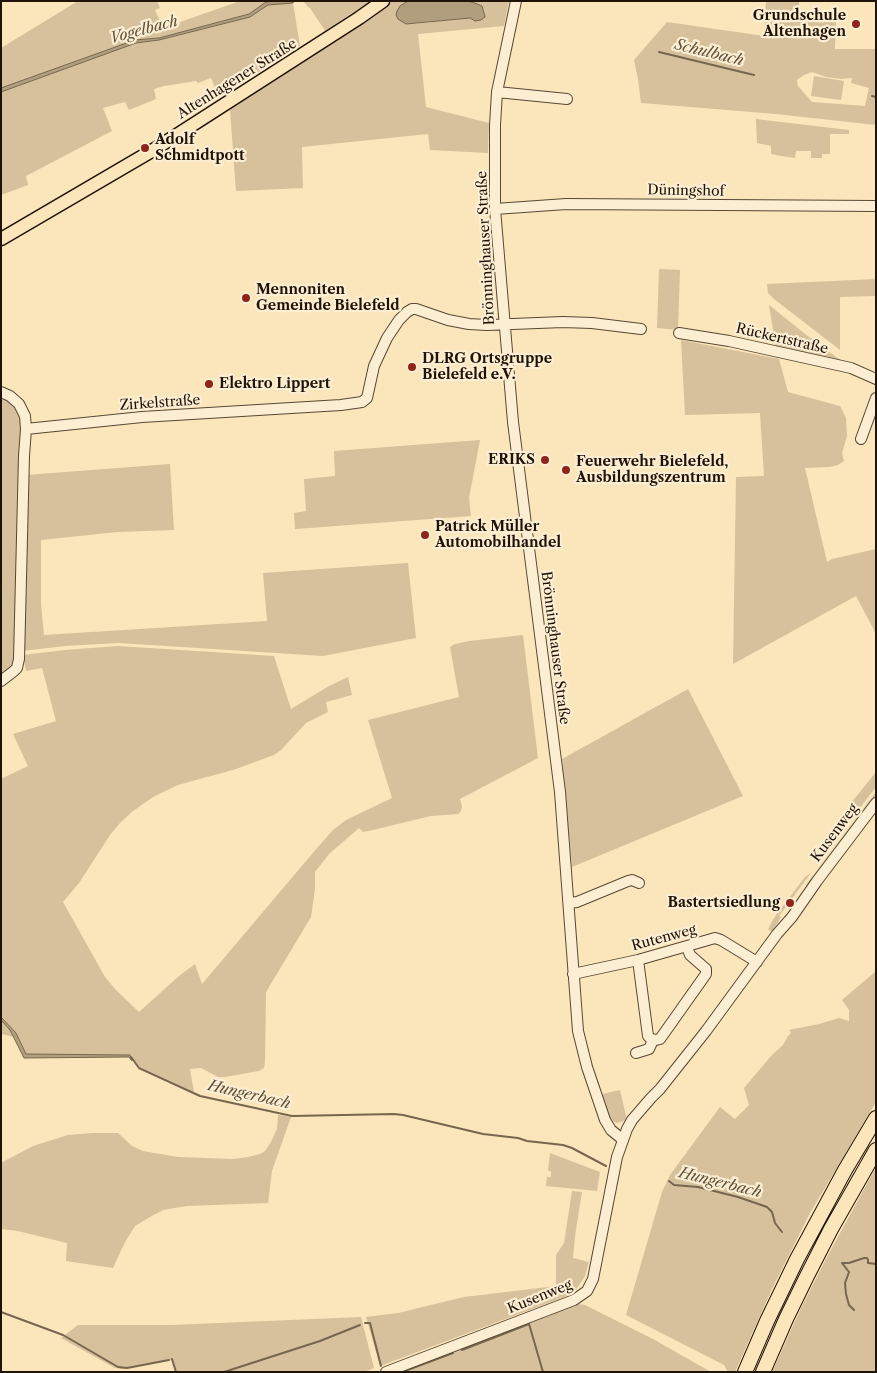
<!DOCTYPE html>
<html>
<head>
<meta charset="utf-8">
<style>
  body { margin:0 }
  #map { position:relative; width:877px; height:1373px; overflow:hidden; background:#fbe5ba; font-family:"Libre Caslon Text",serif }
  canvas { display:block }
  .frame { position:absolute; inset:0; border:2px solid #1f1307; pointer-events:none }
</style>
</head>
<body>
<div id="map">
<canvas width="877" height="1373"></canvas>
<div class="frame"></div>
</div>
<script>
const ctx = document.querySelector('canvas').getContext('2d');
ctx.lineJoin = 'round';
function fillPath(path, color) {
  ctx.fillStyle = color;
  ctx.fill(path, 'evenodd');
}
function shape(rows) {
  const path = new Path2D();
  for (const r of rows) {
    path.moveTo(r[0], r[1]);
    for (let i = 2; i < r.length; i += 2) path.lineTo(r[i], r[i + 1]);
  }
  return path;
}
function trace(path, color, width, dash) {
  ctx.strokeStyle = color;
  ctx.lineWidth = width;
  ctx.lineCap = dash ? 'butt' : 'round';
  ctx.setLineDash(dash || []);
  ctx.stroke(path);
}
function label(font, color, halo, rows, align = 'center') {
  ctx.font = font + ' "Libre Caslon Text",serif';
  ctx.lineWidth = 4.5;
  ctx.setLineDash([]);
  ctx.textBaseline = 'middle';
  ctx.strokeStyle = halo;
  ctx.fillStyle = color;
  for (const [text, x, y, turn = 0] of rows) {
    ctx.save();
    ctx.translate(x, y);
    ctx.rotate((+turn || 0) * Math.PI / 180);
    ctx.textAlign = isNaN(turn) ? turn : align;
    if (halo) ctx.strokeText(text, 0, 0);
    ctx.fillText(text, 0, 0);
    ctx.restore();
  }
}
fillPath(shape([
  [78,1,157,1,160,8,155,10,163,28,240,1,274,1,266,2,249,14,159,38,135,40,1,88,1,48],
  [303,1,372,1,360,10,352,13,326,30,326,32,310,8,309,8],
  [388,1,408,1,400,6,406,24,411,24,470,18,475,21,472,2,466,1,509,1,504,26,418,34,426,107,489,123,488,153,430,150,428,134,302,147,303,188,236,191,230,110,158,156,158,153],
  [766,1,799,1,799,13,804,16,814,18,823,14,830,17,836,17,835,49,876,49,876,125,776,114,641,103,638,79,634,60,667,22,764,36],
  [812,72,826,77,841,79,852,78,851,83,869,88,865,106,812,102,798,86,797,80,804,75],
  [293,3,300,46,219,97,211,78,198,83,196,81,164,86,154,89,156,99,129,110,125,102,103,108,112,131,26,176,28,185,1,195,1,92,136,43,159,40,250,17,268,5],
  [814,76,844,81,841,100,811,96],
  [756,119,849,130,849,134,830,134,830,154,822,154,822,158,811,158,811,151,796,151,795,158,781,156,771,154,771,146,757,143],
  [659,269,680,270,678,330,657,328],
  [876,279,876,296,840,297,840,350,774,299,768,293,767,284],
  [769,305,819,345,848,365,776,348],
  [681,340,779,359,788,392,840,406,846,418,847,436,842,453,844,461,838,465,829,467,805,468,827,562,832,559,876,549,876,634,856,596,733,664,736,477,764,476,760,413,685,415],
  [1,396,15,405,19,413,22,422,14,666,1,678],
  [480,440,469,498,471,516,295,529,294,513,306,511,304,479,335,476,334,451],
  [170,464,174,530,117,532,41,540,41,604,44,635,267,621,263,573,408,563,416,638,323,656,119,643,65,646,22,651,26,475],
  [523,635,538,758,460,799,462,807,461,811,458,814,431,816,373,830,363,832,359,828,329,854,315,872,315,889,311,917,266,992,265,1062,264,1068,259,1071,225,1077,218,1077,201,1068,190,1069,194,1092,138,1066,130,1055,26,1054,16,1033,1,1017,1,777,3,778,28,766,13,734,56,721,42,668,26,671,23,655,65,650,118,646,274,656,291,709,329,686,348,677,352,695,326,702,328,712,306,723,281,750,274,755,236,769,178,785,153,797,133,811,120,823,110,835,79,883,63,902,105,977,117,991,139,1012,179,976,195,964,202,984,317,848,333,830,346,820,392,798,368,720,459,697,450,647,455,644,469,641],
  [688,689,743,796,572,867,562,759],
  [876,772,876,787,859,809,851,803],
  [876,792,876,798,808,887,806,885],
  [811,873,779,916,781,917,772,932,768,929,776,915,805,877],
  [876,971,876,1102,810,1213,772,1289,735,1372,728,1372,724,1365,626,1315,662,1192,670,1175,720,1107,735,1119,749,1105,744,1088,772,1055,783,1045,788,1036,791,1033,789,1030,819,1024,839,1018,849,1021,849,1010,842,1000],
  [1,1020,10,1030,14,1037,1,1034],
  [620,1090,627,1120,617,1123,611,1120,609,1117,602,1094],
  [278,1115,291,1117,272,1171,268,1203,187,1206,163,1210,150,1217,135,1226,125,1242,113,1268,66,1261,67,1243,18,1231,1,1229,1,1163,33,1146,68,1135,92,1133,118,1133,132,1146,143,1151,178,1157,233,1159,248,1157,260,1154,265,1151,271,1142,277,1129],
  [550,1153,600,1172,597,1191,546,1186,547,1177,551,1177,551,1171,548,1171],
  [876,1167,876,1372,772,1372,800,1310,827,1257],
  [572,1191,582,1192,575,1236,573,1258,589,1262,585,1276,575,1291,564,1297,380,1366,366,1317,398,1313,464,1297,556,1286,556,1255,564,1243],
  [578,1304,585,1305,653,1339,711,1372,400,1372],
  [361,1317,374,1368,364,1372,175,1372,172,1360,123,1369,115,1368,61,1338,78,1325,172,1325]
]), '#d6c19c');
const water = shape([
  [274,1,294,1,293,3,268,5,250,17,159,40,136,43,1,92,1,88,135,40,159,38,249,14,266,2,274,1],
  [408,1,466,1,472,2,482,6,485,17,481,20,475,21,470,18,406,24,398,19,396,15,397,11,400,6,408,1],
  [1,1017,16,1033,26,1054,130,1055,132,1061,129,1057,24,1058,10,1030,1,1020,1,1017]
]);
fillPath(water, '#b09e7d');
trace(water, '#76664e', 1);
trace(shape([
  [659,52,754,75],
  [872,96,876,97],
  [131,1057,139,1068,200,1096,292,1116,394,1114,403,1115,483,1134,518,1138,527,1141,563,1145,572,1148,606,1166],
  [669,1181,674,1185,698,1187,738,1197,767,1207,772,1212,775,1223,782,1232],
  [842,1263,849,1272,845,1283,846,1294,849,1305,854,1310],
  [842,1263,849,1263,864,1258,867,1258,868,1260,868,1263,876,1264],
  [1,1312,63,1335,118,1367,127,1368,169,1360],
  [365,1323,370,1323,381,1366],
  [462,1350,529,1324,543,1372],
  [172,1359,176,1372],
  [224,1372,320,1341,360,1325],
  [402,1372,453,1353]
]), '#76664e', 2);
const minor = shape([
  [516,1,497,92,495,125,495,209,513,422,560,792,578,1031,587,1067,605,1120,611,1130,622,1139],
  [497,92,567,99],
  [495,209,566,204,876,206],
  [679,333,729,341,851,368,876,379],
  [1,392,10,396,19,404,25,416,26,429,24,456,19,659,17,668,14,671,1,681],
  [26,429,142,417,341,405,362,402,367,398,374,366,387,338,399,320,407,312,412,309,416,309,448,320,469,324,487,325,563,322,592,323,641,329],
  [861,439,876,398],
  [569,903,577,902,628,881,632,880,639,883],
  [638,960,648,1036,651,1039,656,1040,660,1039,706,974,706,969,690,955,687,947],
  [573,974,638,960,715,938,721,940,757,962],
  [636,1053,649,1049,653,1040],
  [386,1372,574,1300,587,1291,593,1279,617,1157,627,1129,632,1120,651,1098,660,1089,706,1031,777,934,792,917,817,881,876,803]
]);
const major = shape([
  [1,239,155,149,359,18,383,1]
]);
const highway = shape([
  [745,1372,767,1321,797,1259,845,1170,876,1118],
  [763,1372,786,1319,807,1276,831,1229,876,1150]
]);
trace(minor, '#564834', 12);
trace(major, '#1f1307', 15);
trace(highway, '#1f1307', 16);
trace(minor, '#fceed2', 10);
trace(major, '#fbe5ba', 12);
trace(highway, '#fbe5ba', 14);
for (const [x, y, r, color] of [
  [856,24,5,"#8f2418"],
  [145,148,5,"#8f2418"],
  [246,298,5,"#8f2418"],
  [412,367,5,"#8f2418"],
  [209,384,5,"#8f2418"],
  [545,460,5,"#8f2418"],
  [566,470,5,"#8f2418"],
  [425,535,5,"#8f2418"],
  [790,903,5,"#8f2418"]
]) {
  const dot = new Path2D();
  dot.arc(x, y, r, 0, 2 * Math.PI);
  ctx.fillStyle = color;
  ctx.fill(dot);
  trace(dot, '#fceed2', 2);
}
label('bold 14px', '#1f1307', '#fceed2', [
  ["Grundschule",846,16,"right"],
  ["Altenhagen",846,32,"right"],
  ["Adolf",155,140],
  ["Schmidtpott",155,156],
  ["Mennoniten",256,290],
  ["Gemeinde Bielefeld",256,306],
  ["DLRG Ortsgruppe",422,359],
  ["Bielefeld e.V.",422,375],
  ["Elektro Lippert",219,384],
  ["ERIKS",535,460,"right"],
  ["Feuerwehr Bielefeld,",576,462],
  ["Ausbildungszentrum",576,478],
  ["Patrick Müller",435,527],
  ["Automobilhandel",435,543],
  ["Bastertsiedlung",780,903,"right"]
], 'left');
label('14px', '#1f1307', '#fceed2', [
  ["Altenhagener Straße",237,79,-32],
  ["Düningshof",686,191,1],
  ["Brönninghauser Straße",486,248,-93],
  ["Rückertstraße",782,339,13],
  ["Zirkelstraße",160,403,-4],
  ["Brönninghauser Straße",555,648,83],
  ["Kusenweg",835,833,-53],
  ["Rutenweg",664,938,-15],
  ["Kusenweg",540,1297,-22]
]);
label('italic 15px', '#60523c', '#fceed2', [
  ["Vogelbach",144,30,-15],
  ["Schulbach",709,53,14],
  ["Hungerbach",249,1095,13],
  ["Hungerbach",720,1183,14]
]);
</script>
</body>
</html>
